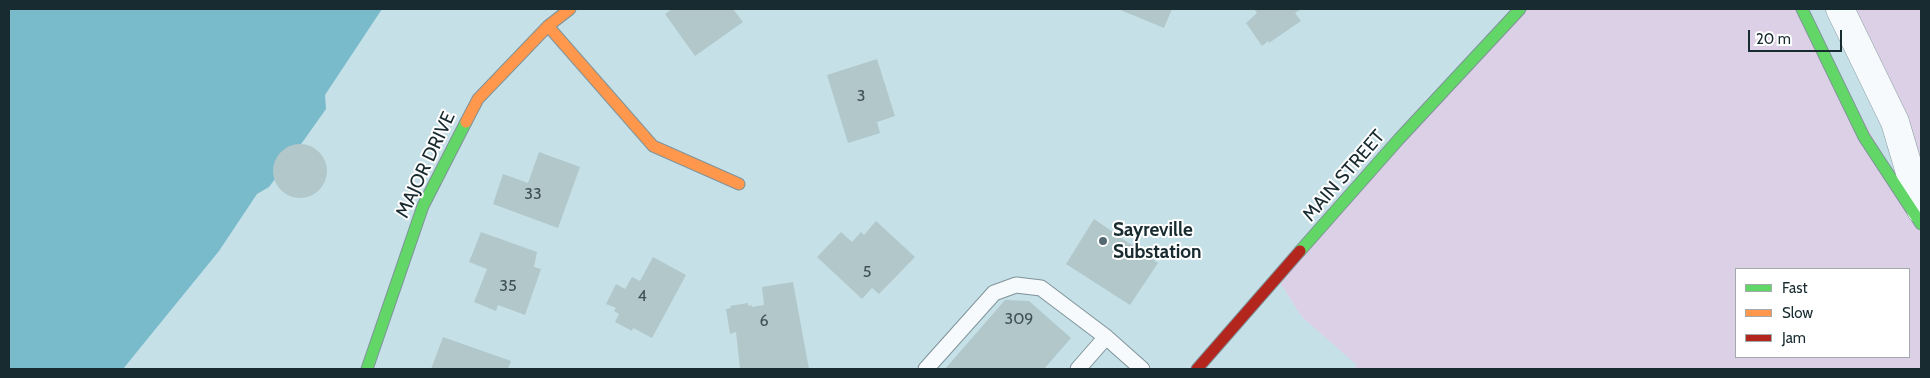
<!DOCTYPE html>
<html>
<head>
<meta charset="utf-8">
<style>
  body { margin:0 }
  #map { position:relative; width:1930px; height:378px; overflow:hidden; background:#c6e0e8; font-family:Cabin,sans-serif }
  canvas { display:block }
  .frame { position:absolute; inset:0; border:10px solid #182b30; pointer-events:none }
  .legend { position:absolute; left:1735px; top:268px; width:175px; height:90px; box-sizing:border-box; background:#fff; border:1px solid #a3aaac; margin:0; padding:6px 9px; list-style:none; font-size:15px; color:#182b30 }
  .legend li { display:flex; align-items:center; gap:10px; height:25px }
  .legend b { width:25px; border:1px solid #a3aaac }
  .scale { position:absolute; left:1748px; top:30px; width:94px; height:22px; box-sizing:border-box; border:2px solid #182b30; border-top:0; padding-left:6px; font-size:15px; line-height:18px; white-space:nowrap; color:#182b30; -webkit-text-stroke:4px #fff; paint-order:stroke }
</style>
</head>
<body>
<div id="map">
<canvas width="1930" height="378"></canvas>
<div class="frame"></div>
<ul class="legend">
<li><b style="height:6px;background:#63d668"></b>Fast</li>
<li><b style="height:6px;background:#ff974d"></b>Slow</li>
<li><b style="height:6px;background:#b3261e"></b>Jam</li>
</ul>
<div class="scale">20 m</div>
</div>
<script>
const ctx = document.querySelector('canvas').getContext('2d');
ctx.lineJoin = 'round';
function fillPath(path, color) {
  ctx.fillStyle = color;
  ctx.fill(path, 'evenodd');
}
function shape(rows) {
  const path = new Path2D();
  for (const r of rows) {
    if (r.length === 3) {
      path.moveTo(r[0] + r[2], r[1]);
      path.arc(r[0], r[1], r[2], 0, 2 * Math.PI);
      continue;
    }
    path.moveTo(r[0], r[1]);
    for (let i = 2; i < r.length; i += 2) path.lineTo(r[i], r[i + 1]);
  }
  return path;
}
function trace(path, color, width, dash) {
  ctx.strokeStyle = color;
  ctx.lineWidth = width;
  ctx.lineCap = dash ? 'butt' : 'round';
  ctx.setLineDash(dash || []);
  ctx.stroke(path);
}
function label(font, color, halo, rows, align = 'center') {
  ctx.font = font + ' Cabin,sans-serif';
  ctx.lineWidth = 4;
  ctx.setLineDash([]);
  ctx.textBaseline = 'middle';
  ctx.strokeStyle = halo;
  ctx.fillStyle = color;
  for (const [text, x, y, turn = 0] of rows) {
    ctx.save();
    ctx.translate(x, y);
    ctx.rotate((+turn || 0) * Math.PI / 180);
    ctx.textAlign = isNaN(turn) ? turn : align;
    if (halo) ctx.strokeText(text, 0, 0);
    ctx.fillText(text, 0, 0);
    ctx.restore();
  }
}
fillPath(shape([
  [1520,9,1802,9,1921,224,1921,369,1354,369,1357,365,1302,317,1277,278],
  [1736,269,1909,269,1909,357,1736,357],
  [1840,9,1921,9,1921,210]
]), '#dbd0e5');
fillPath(shape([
  [9,9,382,9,325,95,326,109,304,140,269,187,257,194,219,251,123,369,9,369]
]), '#79bbcb');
fillPath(shape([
  [672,9,733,9,743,22,695,56,665,14],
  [1118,9,1172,9,1164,28],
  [1254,9,1301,9,1295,13,1301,21,1269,43,1268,41,1262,46,1246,23,1257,13],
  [877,59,895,116,877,122,880,133,848,143,827,75],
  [300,171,27],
  [539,152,580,167,558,228,493,204,503,174,528,183],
  [1094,219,1158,263,1130,305,1066,264],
  [876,221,915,257,879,294,872,288,862,299,817,257,841,232,852,242,861,232,864,235],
  [481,232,537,252,534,267,541,269,525,315,498,305,496,311,474,302,487,269,469,262],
  [653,257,686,275,652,338,633,328,632,331,615,322,619,314,614,311,616,308,606,304,616,284,625,289,632,277,640,281],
  [793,282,809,369,740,369,736,332,730,334,726,309,731,308,730,306,748,303,748,306,751,305,752,307,764,305,762,287],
  [1005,300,1029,301,1071,338,1044,369,945,369],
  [443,337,511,361,508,369,431,369]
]), '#b1c7ca');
const lane = shape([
  [926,369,994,293,1016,285,1041,288,1106,337],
  [1078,369,1106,337,1142,369]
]);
const street = shape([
  [1840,9,1895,122,1921,210]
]);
const fast = shape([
  [1802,9,1864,137,1921,224],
  [1300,251,1399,139,1520,9],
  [367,369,423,206,466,122]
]);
const slow = shape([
  [548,26,653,146,739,184],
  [466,122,478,99,548,26,570,9]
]);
const jam = shape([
  [1197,369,1300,251]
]);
trace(lane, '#7f9399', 17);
trace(street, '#7f9399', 29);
trace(fast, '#7f9399', 13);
trace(slow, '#7f9399', 13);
trace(jam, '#7f9399', 13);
trace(lane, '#f6fafc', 15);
trace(street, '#f6fafc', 28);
trace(fast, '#63d668', 11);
trace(slow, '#ff974d', 11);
trace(jam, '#b3261e', 11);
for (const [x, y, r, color] of [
  [1103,241,5,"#556a70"]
]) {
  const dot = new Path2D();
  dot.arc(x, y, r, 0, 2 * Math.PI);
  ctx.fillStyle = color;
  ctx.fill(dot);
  trace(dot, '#fff', 2);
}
label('16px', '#3e5256', null, [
  ["3",861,96],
  ["33",533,194],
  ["5",867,272],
  ["35",508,286],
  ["4",642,296],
  ["309",1019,319],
  ["6",764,321]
]);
label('19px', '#182b30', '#fff', [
  ["MAJOR DRIVE",426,165,-65],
  ["MAIN STREET",1344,176,-49]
]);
label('bold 19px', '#182b30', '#fff', [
  ["Sayreville",1113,230],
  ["Substation",1113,252]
], 'left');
</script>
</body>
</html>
